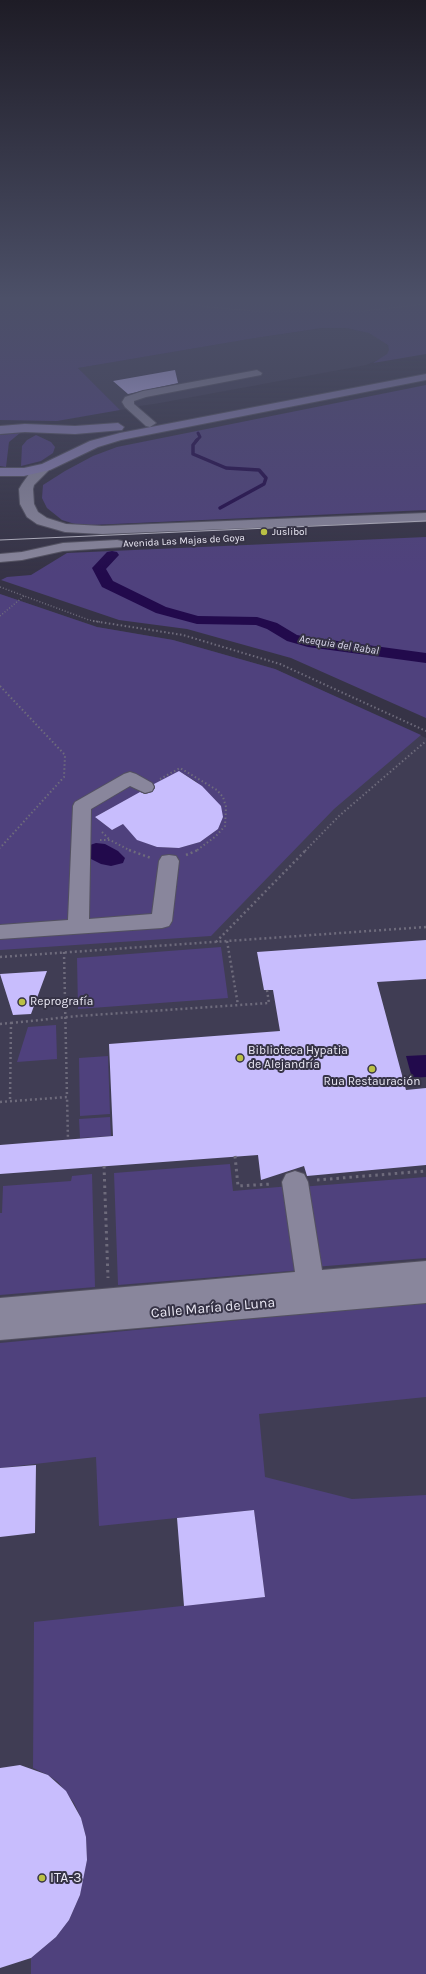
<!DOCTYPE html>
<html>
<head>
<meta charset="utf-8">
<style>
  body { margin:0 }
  canvas { display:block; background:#363346 }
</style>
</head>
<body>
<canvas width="426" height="1974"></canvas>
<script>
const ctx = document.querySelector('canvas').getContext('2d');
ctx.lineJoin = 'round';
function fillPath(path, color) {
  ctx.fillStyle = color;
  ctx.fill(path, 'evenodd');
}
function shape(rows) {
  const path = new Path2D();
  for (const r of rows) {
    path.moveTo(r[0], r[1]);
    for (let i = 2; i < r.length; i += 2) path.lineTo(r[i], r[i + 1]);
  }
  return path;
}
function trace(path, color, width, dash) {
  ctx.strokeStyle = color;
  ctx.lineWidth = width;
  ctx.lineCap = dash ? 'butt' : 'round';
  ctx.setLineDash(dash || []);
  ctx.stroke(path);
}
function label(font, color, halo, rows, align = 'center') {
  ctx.font = font + ' Karla,sans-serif';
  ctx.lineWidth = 4;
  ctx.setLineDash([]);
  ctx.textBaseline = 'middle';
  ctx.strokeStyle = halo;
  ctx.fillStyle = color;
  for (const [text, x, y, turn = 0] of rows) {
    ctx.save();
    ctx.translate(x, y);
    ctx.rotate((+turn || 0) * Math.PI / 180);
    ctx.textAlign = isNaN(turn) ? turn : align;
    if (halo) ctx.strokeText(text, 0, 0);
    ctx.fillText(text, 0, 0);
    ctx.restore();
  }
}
fillPath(shape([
  [332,327,346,328,369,333,384,342,389,347,389,352,382,358,366,365,154,404,139,406,125,406,128,409,120,410,78,368,255,338],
  [0,594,97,627,173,640,275,669,426,738,426,1974,0,1974]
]), '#403d54');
fillPath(shape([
  [0,298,426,298,426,354,373,363,387,354,389,350,388,345,369,333,346,328,322,328,255,338,78,368,120,410,57,421,0,420],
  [426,385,426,510,91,525,75,524,62,520,47,508,42,498,43,485,65,471,93,456,117,447],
  [20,433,9,442,6,467,0,466,0,435],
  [36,435,51,442,55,447,53,453,41,461,21,466,22,446,27,440],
  [426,537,426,718,291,658,187,629,119,620,1,580,7,577,31,575,67,553],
  [0,594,97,627,173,640,275,669,421,735,334,809,211,936,0,950],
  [179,771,197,782,223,817,218,829,200,842,179,848,157,847,138,840,123,824,112,830,95,817],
  [221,947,228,998,78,1009,77,958],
  [56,1025,57,1059,17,1062,28,1027],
  [108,1056,110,1114,80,1116,79,1058],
  [110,1117,111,1136,80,1138,79,1119],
  [230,1164,233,1191,290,1186,303,1270,118,1285,114,1173],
  [92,1174,95,1287,0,1295,0,1213,2,1213,3,1186,71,1181,72,1176],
  [426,1177,426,1258,314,1267,300,1187],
  [426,1302,426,1397,259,1414,265,1477,352,1499,426,1495,426,1974,31,1974,31,1958,56,1937,69,1920,80,1895,87,1860,86,1837,81,1818,74,1803,58,1782,48,1775,33,1768,34,1622,265,1597,254,1510,99,1526,96,1457,0,1468,0,1343]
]), '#4f417d');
fillPath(shape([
  [96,843,105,844,118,851,125,858,123,863,111,866,101,864,87,857,90,845],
  [426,1055,426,1077,412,1078,406,1056]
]), '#220a4c');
trace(shape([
  [196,441,200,437,198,433]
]), '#220a4c', 3);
trace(shape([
  [197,440,193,445,193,454,226,468,259,470,266,478,264,484,220,508]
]), '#220a4c', 3.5);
fillPath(shape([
  [112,551,117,552,119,555,106,569,113,581,166,607,198,616,257,617,277,623,297,635,308,637,426,653,426,663,308,647,287,641,267,629,256,625,197,624,156,613,102,587,92,568,107,552,112,551]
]), '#220a4c');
fillPath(shape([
  [175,370,178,383,128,394,113,381],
  [179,771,202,786,221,806,223,817,218,829,200,842,179,848,157,847,137,840,123,824,112,830,95,817,140,792,145,794,152,792,155,788,154,784],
  [426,940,426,979,377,982,406,1090,426,1088,426,1165,307,1176,304,1166,261,1180,258,1155,0,1174,0,1145,113,1136,109,1044,280,1031,273,990,264,990,257,952],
  [47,971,31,1014,13,1015,0,974],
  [36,1465,35,1533,0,1537,0,1468],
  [254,1510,265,1597,184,1606,177,1518],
  [20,1765,48,1775,66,1791,81,1818,86,1837,87,1860,80,1895,69,1920,56,1937,31,1958,0,1968,0,1768]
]), '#c8bdfd');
const minor = shape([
  [257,370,262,373,261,375,146,397,134,401,134,404,156,423,150,427,146,426,125,407,122,402,125,397,143,391,257,370],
  [46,463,52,467,34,485,33,489,34,504,38,512,47,518,66,524,102,526,426,513,426,521,102,534,65,532,37,524,27,517,20,504,19,489,22,484,32,470,46,463],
  [117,540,122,541,124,544,122,547,63,551,22,560,0,562,0,554,22,552,63,543,117,540],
  [130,772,136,774,152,783,154,787,152,791,145,793,130,786,91,809,89,919,152,914,159,861,162,856,169,855,176,856,179,861,172,921,169,926,162,928,0,939,0,925,68,920,73,806,75,802,124,774,130,772],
  [295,1171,304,1174,308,1182,322,1270,426,1261,426,1303,0,1340,0,1298,295,1272,282,1182,286,1174,295,1171]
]);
const major = shape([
  [426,374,426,380,121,440,98,447,50,470,24,476,0,476,0,468,24,468,42,464,90,441,120,433,426,374],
  [118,423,124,427,122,430,75,434,25,432,0,434,0,426,25,424,75,426,118,423]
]);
trace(minor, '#535160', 2);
trace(major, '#535160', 2);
trace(shape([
  [155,298,209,307,254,311,364,311,426,304]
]), '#6e6b7c', 1, [1, 1.5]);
trace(shape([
  [0,587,89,620,100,622],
  [0,616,24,596]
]), '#6e6b7c', 1.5, [1, 2]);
trace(shape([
  [93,621,183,635,280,664,426,731],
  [0,686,65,755,64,777,0,848],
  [160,779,180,768,217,790,223,797,226,807,225,826,216,836,196,851],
  [102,832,110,840],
  [100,840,110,840,131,851],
  [305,851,339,816,426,741]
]), '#6e6b7c', 2, [1.5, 2.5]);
trace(shape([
  [129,850,151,858],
  [186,855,198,850],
  [227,941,238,1005],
  [216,942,306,850],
  [64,952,67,1097],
  [0,957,426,927],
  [11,1023,78,1016,269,1003,267,990],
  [0,1024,11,1023,10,1101],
  [0,1102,67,1097,68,1140]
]), '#6e6b7c', 2.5, [2, 3]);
trace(shape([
  [235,1156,238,1186,272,1184],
  [104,1166,108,1278],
  [317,1180,426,1171]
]), '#6e6b7c', 3, [2.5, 4]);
fillPath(minor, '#89869c');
fillPath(major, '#877eb0');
trace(shape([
  [0,540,426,521]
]), '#b8b6c4', 1);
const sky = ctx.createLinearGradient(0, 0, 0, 574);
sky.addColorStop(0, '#1e1c26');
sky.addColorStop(0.52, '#4c5068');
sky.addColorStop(1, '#4c506800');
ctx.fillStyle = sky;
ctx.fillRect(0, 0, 426, 574);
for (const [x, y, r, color] of [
  [264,532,4,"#bac045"],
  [22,1002,4,"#bac045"],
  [240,1058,4,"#bac045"],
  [372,1069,4,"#bac045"],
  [42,1878,4,"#bac045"]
]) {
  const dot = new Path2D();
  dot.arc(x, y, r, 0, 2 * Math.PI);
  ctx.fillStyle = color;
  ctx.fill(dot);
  trace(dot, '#363346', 1.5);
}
label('10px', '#ebe9f5', '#363346', [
  ["Juslibol",272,532]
], 'left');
label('10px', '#ebe9f5', '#363346', [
  ["Avenida Las Majas de Goya",184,541,-3]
]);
label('italic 11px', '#dddaef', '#363346', [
  ["Acequia del Rabal",339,645,9]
]);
label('12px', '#ebe9f5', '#363346', [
  ["Reprografía",30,1002],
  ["Biblioteca Hypatia",248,1051],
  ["de Alejandría",248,1065],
  ["Rua Restauración",372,1082,"center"]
], 'left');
label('14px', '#ebe9f5', '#363346', [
  ["Calle María de Luna",213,1308,-5]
]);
label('14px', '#ebe9f5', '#363346', [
  ["ITA-3",50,1878]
], 'left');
</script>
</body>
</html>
